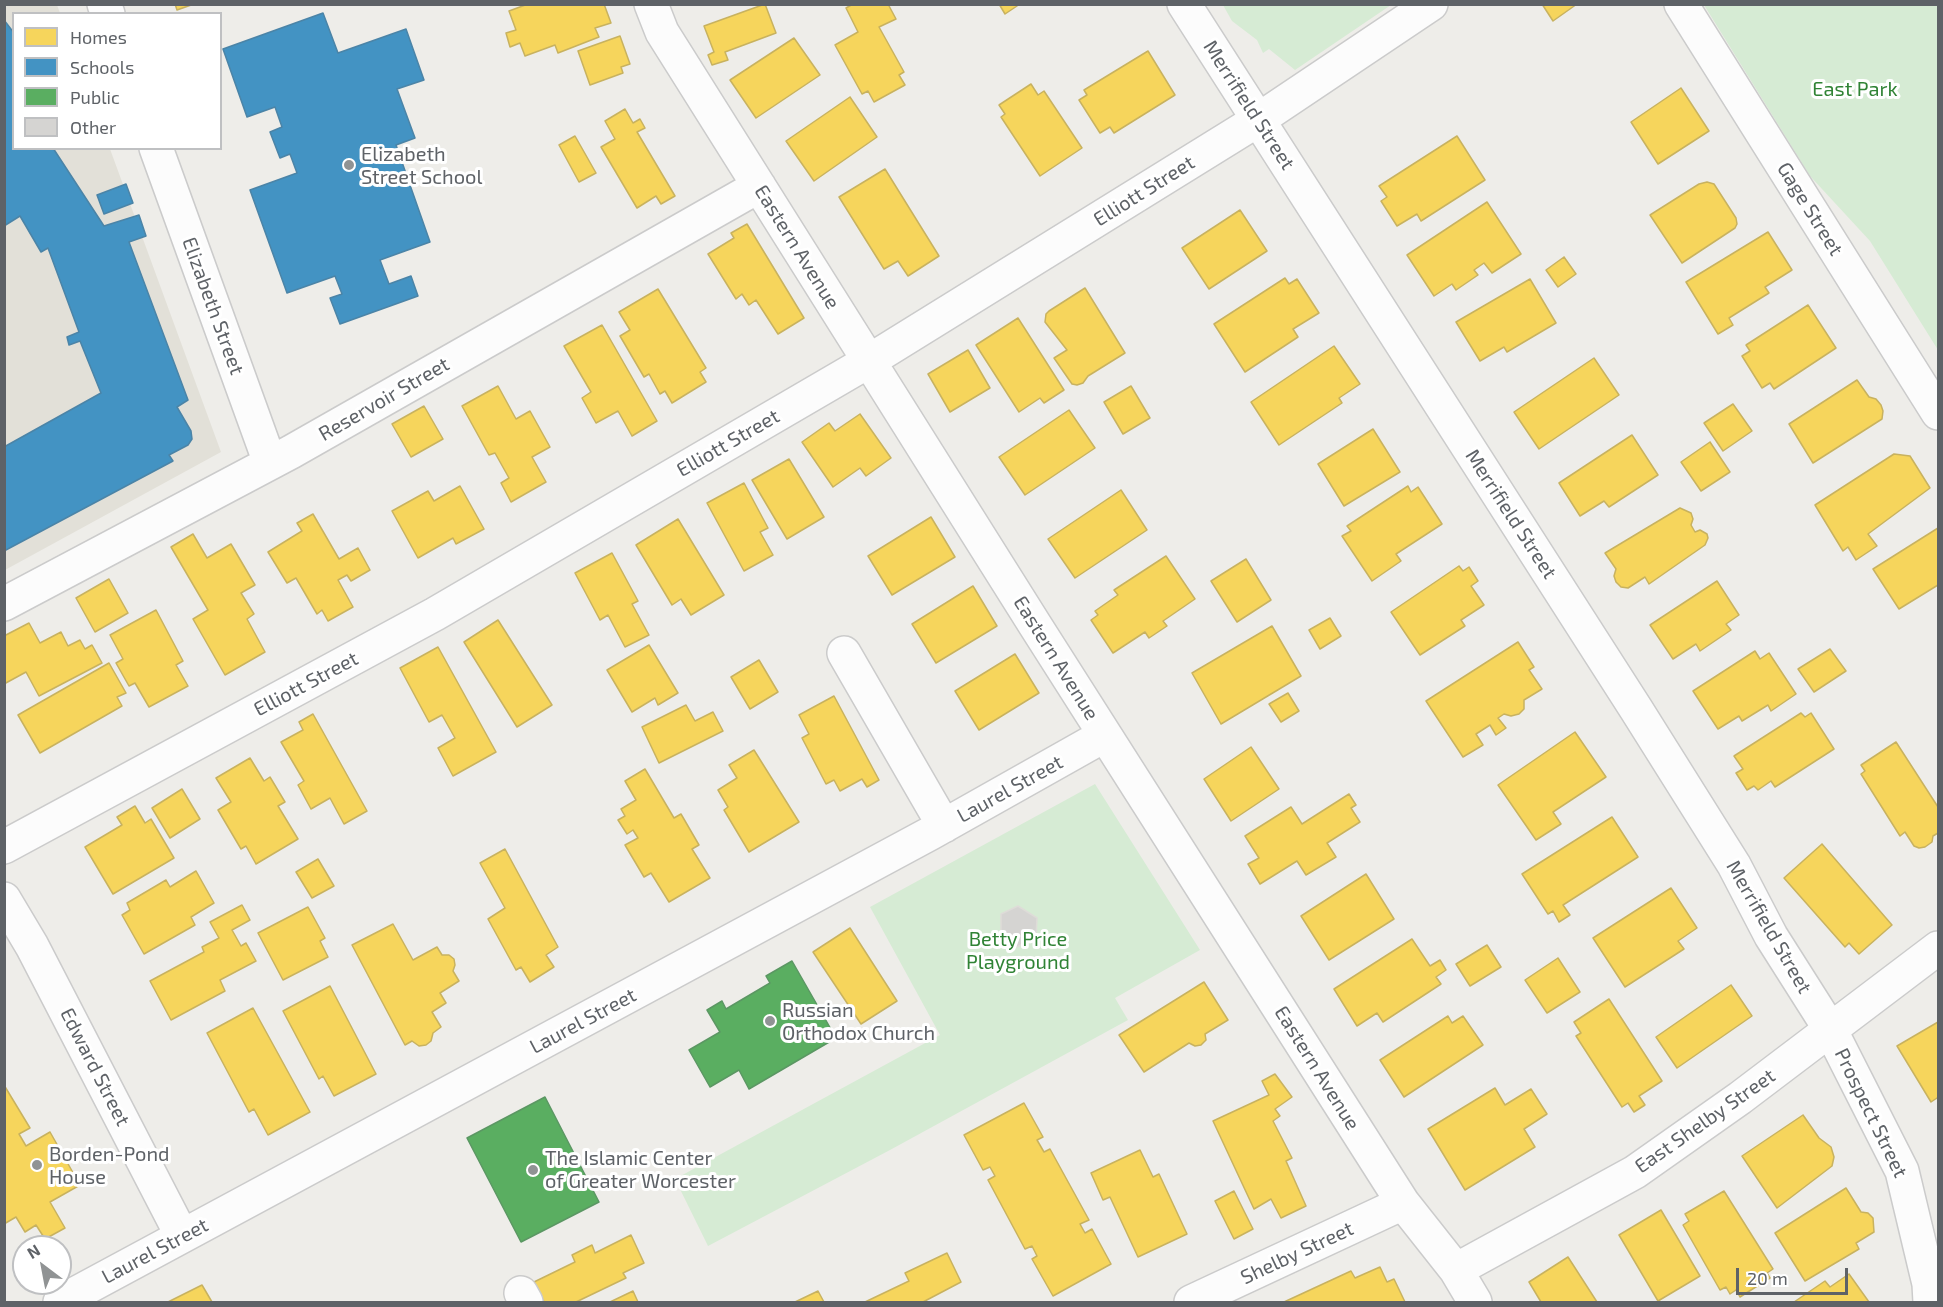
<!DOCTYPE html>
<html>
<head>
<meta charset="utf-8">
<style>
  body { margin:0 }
  #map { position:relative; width:1943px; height:1307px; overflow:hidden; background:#eeede9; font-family:"Exo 2",sans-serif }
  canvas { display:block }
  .frame { position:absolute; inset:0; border:6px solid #5e6267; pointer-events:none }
  .legend { position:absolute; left:12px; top:12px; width:210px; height:138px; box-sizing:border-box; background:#fff; border:2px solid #bfc0c2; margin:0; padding:8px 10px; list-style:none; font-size:18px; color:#5e6267 }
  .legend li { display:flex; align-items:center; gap:12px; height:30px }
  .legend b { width:30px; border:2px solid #bfc0c2 }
  .north { position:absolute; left:12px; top:1235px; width:60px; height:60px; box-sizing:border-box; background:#fff; border:2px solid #bfc0c2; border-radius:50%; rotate:328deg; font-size:16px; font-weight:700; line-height:24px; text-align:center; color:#5e6267 }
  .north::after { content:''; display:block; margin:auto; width:21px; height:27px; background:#909394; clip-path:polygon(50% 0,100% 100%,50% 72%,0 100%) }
  .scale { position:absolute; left:1736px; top:1268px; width:112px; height:27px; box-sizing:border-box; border:3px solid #5e6267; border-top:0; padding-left:8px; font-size:18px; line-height:21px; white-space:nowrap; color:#5e6267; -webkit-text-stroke:4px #fff; paint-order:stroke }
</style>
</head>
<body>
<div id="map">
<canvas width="1943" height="1307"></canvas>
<div class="frame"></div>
<ul class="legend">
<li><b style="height:16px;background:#f6d55c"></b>Homes</li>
<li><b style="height:16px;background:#4393c3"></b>Schools</li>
<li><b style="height:16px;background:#5aae61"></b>Public</li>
<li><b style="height:16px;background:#d5d4d2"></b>Other</li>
</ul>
<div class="north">N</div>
<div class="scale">20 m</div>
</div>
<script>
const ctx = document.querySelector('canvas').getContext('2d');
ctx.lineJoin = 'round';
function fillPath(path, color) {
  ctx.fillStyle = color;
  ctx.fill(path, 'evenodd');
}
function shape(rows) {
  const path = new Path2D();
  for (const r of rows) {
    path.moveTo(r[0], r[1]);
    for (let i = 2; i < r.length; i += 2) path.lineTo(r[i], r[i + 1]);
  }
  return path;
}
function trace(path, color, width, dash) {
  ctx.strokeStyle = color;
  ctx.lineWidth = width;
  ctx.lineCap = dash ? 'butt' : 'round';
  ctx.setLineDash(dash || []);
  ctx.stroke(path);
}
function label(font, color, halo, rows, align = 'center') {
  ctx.font = font + ' "Exo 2",sans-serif';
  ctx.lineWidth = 6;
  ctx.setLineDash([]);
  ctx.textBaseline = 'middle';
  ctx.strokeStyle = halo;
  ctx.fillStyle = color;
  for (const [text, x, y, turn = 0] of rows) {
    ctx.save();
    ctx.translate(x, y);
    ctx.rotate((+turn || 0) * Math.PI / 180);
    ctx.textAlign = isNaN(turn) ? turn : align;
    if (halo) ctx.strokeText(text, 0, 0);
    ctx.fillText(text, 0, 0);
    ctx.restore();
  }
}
fillPath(shape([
  [5,5,57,5,60,13,14,14,14,148,110,149,221,452,5,570]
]), '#e2e0d8');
fillPath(shape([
  [1223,5,1391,5,1295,70,1269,49,1263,53,1257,40,1232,21],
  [1704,5,1938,5,1938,350,1870,241,1810,176],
  [1095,784,1200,950,1115,998,1128,1020,890,1150,708,1246,675,1179,940,1035,870,907]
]), '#d6ebd4');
const homes = shape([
  [175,4,194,4,177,10,175,4],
  [528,4,604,4,611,23,595,28,599,37,558,53,555,45,525,56,520,43,510,47,506,33,516,30,509,11,528,4],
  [765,4,776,33,725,52,728,60,712,65,708,55,714,52,704,26,765,4],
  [853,4,888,4,896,19,879,27,904,72,899,75,905,85,874,102,868,91,862,94,835,45,858,32,846,8,853,4],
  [999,4,1020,4,1005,14,999,4],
  [1542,4,1577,4,1553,21,1542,4],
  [620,36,630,64,621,67,623,73,590,85,578,51,620,36],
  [794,38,820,75,756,118,730,80,794,38],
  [1148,51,1175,95,1114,133,1110,127,1100,133,1079,100,1087,95,1084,90,1148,51],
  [1031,84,1038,95,1044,91,1082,148,1040,176,1001,117,1005,114,999,105,1031,84],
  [1681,88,1709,131,1658,164,1631,122,1681,88],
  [850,97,877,137,814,181,786,141,850,97],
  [625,109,633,123,640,119,645,128,637,132,675,196,661,204,656,196,637,208,601,147,615,139,605,121,625,109],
  [575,136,596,173,579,182,559,145,575,136],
  [1457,136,1485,180,1421,221,1417,214,1397,226,1381,201,1387,197,1379,186,1457,136],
  [885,169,939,256,908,276,898,261,884,269,839,197,885,169],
  [1707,182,1714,184,1736,218,1737,224,1735,228,1682,263,1650,215,1699,184,1707,182],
  [1487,202,1521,254,1492,273,1484,263,1474,270,1478,275,1456,290,1452,284,1434,296,1407,255,1487,202],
  [1240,210,1267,251,1209,289,1182,248,1240,210],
  [747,224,804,318,778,334,756,300,749,305,742,294,736,299,708,254,734,238,731,233,747,224],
  [1768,232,1792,270,1765,287,1769,293,1729,318,1733,325,1718,334,1686,282,1768,232],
  [1564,257,1576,274,1558,287,1546,270,1564,257],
  [1285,278,1289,284,1297,279,1319,313,1293,329,1298,337,1245,372,1214,324,1285,278],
  [1530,279,1556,323,1507,352,1504,347,1480,361,1456,322,1530,279],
  [1085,288,1125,353,1088,376,1083,383,1077,385,1072,384,1054,358,1067,350,1045,322,1046,314,1049,311,1085,288],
  [658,289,706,368,700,372,706,382,672,403,665,391,660,394,649,374,644,377,620,336,630,330,619,312,658,289],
  [1808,305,1836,348,1774,389,1770,383,1762,388,1742,356,1750,351,1746,345,1808,305],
  [1018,318,1064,390,1044,403,1040,398,1019,412,976,345,1018,318],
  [602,325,657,421,632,436,618,411,596,423,582,398,591,392,564,346,602,325],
  [1334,346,1360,384,1339,398,1342,403,1279,445,1251,402,1334,346],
  [968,350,990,388,950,412,928,374,968,350],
  [1594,358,1619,395,1539,449,1514,412,1594,358],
  [1857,380,1869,397,1876,399,1881,405,1883,411,1882,419,1813,463,1789,424,1857,380],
  [498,386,516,419,530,411,550,447,532,457,546,482,511,502,501,483,509,478,495,453,489,455,462,406,498,386],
  [1131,386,1150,418,1123,434,1104,402,1131,386],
  [1733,404,1752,431,1723,451,1704,423,1733,404],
  [424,406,443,439,411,457,392,424,424,406],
  [1069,410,1095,448,1025,495,999,457,1069,410],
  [860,414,891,458,866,476,860,468,833,487,802,442,829,423,835,431,860,414],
  [1373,429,1400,472,1344,506,1318,464,1373,429],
  [1632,435,1658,475,1609,507,1604,501,1580,516,1559,483,1632,435],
  [1710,442,1730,472,1701,491,1681,462,1710,442],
  [1894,454,1910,456,1930,488,1868,534,1877,546,1856,560,1848,547,1843,551,1815,505,1894,454],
  [789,459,824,517,787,539,752,480,789,459],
  [744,483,768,528,760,532,773,555,744,571,707,503,744,483],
  [460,486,484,529,456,544,453,538,418,558,392,511,428,491,434,501,460,486],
  [1408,486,1411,492,1418,487,1442,524,1396,554,1401,561,1372,581,1342,536,1351,531,1347,526,1408,486],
  [1121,490,1147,530,1075,578,1048,539,1121,490],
  [1680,508,1691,513,1693,519,1691,525,1695,532,1700,530,1707,534,1708,538,1705,545,1649,584,1645,577,1628,588,1621,587,1616,582,1614,576,1616,569,1605,553,1680,508],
  [313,514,339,559,358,548,370,570,351,581,347,575,338,580,353,607,328,621,322,610,317,614,296,578,287,583,268,552,302,531,297,523,313,514],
  [931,517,955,557,892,595,868,556,931,517],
  [678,519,724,595,691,615,681,599,672,605,636,545,678,519],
  [1938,528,1938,585,1899,609,1873,569,1938,528],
  [193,534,207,558,231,544,255,585,241,593,254,614,247,619,265,652,225,675,193,619,208,610,171,547,193,534],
  [612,553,638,601,632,604,649,635,625,647,608,615,600,620,575,573,612,553],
  [1166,556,1195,599,1163,621,1167,626,1149,638,1145,632,1113,653,1091,620,1098,615,1095,611,1118,595,1114,590,1166,556],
  [1246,559,1271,600,1237,622,1211,581,1246,559],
  [1459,566,1463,571,1469,567,1478,581,1471,586,1484,605,1461,620,1465,626,1420,655,1391,612,1459,566],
  [109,579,128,613,95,632,76,598,109,579],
  [1717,581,1739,615,1726,624,1731,630,1700,651,1696,644,1673,659,1650,625,1717,581],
  [973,586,997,626,936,663,912,624,973,586],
  [156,610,183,661,176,665,188,686,149,707,135,683,129,686,116,663,123,659,110,635,156,610],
  [1330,618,1341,636,1320,649,1309,630,1330,618],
  [498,620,552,705,517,727,464,642,498,620],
  [29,623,40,643,61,632,68,646,80,640,85,649,92,645,102,663,39,696,26,672,4,684,4,636,29,623],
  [1272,626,1301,676,1221,724,1192,673,1272,626],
  [1518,642,1534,667,1529,670,1542,689,1524,700,1524,709,1519,714,1511,716,1504,714,1498,718,1506,728,1496,735,1490,725,1476,734,1483,745,1463,757,1426,701,1518,642],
  [649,645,678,693,658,705,655,698,632,712,607,670,649,645],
  [438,647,496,752,453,776,438,748,455,738,442,715,429,722,400,668,438,647],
  [1830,649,1846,671,1814,692,1798,669,1830,649],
  [1755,651,1760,659,1769,653,1796,694,1771,711,1768,705,1742,721,1739,716,1718,729,1693,691,1755,651],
  [1015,654,1039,693,979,730,955,691,1015,654],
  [759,660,778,692,750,709,731,677,759,660],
  [109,663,126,693,117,697,122,706,40,753,18,715,109,663],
  [1288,693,1299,711,1281,722,1269,704,1288,693],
  [834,696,879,780,867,787,862,779,840,791,834,780,826,784,802,738,809,734,799,715,834,696],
  [686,705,695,721,713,712,723,731,659,763,642,727,686,705],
  [1801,713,1805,717,1811,713,1834,749,1775,787,1771,781,1758,790,1754,786,1747,790,1736,773,1743,769,1734,756,1801,713],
  [313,714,367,811,344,824,330,798,311,809,298,785,304,781,281,742,303,730,299,722,313,714],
  [1575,732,1606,777,1553,812,1561,824,1536,840,1498,785,1575,732],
  [1896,742,1938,807,1938,833,1933,836,1932,842,1925,847,1919,848,1914,846,1905,832,1900,836,1861,774,1865,771,1861,765,1896,742],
  [1251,747,1279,789,1231,821,1204,779,1251,747],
  [754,750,799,822,749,852,724,810,728,807,718,790,737,778,729,765,754,750],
  [250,758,264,781,270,777,285,802,278,806,298,839,256,864,246,846,241,849,218,810,231,802,216,778,250,758],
  [645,769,674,818,681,814,699,845,692,849,710,878,669,902,651,873,644,877,625,845,638,838,633,830,627,834,618,820,625,816,621,809,636,800,625,781,645,769],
  [182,789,200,819,170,838,152,808,182,789],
  [1349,794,1356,805,1351,808,1360,822,1327,843,1336,857,1306,875,1297,861,1260,884,1248,864,1259,858,1245,836,1291,807,1302,824,1349,794],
  [135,806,145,823,151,819,174,858,113,894,85,847,122,825,117,817,135,806],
  [1612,817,1638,857,1563,905,1570,915,1559,922,1553,911,1548,914,1522,874,1612,817],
  [1822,844,1892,925,1859,954,1849,943,1845,947,1784,878,1822,844],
  [505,849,558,947,546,955,554,967,530,982,521,967,516,970,488,919,505,908,480,863,505,849],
  [318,859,334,886,312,898,296,872,318,859],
  [196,871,214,903,191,917,195,925,144,954,122,915,130,910,127,903,166,880,170,887,196,871],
  [1366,874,1394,919,1329,960,1301,916,1366,874],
  [1671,888,1697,928,1678,941,1684,949,1625,987,1593,938,1671,888],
  [242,905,250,920,232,930,241,946,246,943,256,961,220,980,225,991,171,1020,150,981,204,952,202,947,219,938,210,922,242,905],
  [308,907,325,938,320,941,328,957,283,980,258,933,308,907],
  [393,924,413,960,437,947,442,955,449,955,454,959,455,965,453,971,459,981,440,993,446,1003,432,1012,441,1027,433,1033,431,1041,426,1045,419,1046,412,1041,405,1045,352,945,393,924],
  [850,928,897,1001,861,1024,813,952,850,928],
  [1412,939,1430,966,1440,960,1446,970,1436,977,1441,984,1383,1022,1377,1013,1357,1026,1334,989,1412,939],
  [1487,945,1501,967,1470,986,1456,964,1487,945],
  [1558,958,1580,992,1547,1013,1525,980,1558,958],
  [1204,982,1228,1020,1205,1034,1206,1040,1201,1045,1195,1046,1189,1043,1144,1072,1119,1035,1204,982],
  [1731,985,1752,1016,1677,1068,1656,1037,1731,985],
  [330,986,376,1074,334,1096,323,1076,319,1079,283,1011,330,986],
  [1609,999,1662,1081,1639,1096,1645,1105,1634,1112,1628,1103,1622,1107,1576,1036,1581,1033,1574,1022,1609,999],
  [253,1008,310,1112,268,1135,254,1109,249,1112,207,1033,253,1008],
  [1448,1016,1452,1023,1463,1016,1483,1045,1404,1097,1380,1060,1448,1016],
  [1938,1022,1938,1100,1937,1098,1931,1102,1897,1046,1938,1022],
  [1275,1074,1292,1097,1275,1109,1280,1116,1273,1121,1292,1158,1286,1161,1306,1206,1281,1218,1271,1199,1254,1209,1213,1121,1269,1095,1262,1081,1275,1074],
  [4,1085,30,1128,19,1134,26,1146,50,1132,80,1185,50,1202,65,1228,45,1239,36,1225,25,1232,16,1217,4,1224,4,1085],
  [1495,1088,1505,1105,1531,1089,1547,1114,1524,1129,1535,1147,1465,1190,1428,1129,1495,1088],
  [1024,1103,1043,1137,1037,1140,1044,1152,1050,1149,1089,1220,1080,1224,1085,1233,1092,1229,1111,1264,1053,1296,1032,1259,1037,1256,1032,1246,1025,1249,988,1180,995,1176,990,1167,983,1170,964,1135,1024,1103],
  [1803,1115,1819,1138,1831,1147,1834,1157,1832,1166,1777,1208,1742,1156,1803,1115],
  [1140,1150,1153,1177,1159,1174,1187,1234,1138,1257,1110,1197,1103,1200,1091,1173,1140,1150],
  [1846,1188,1861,1212,1868,1213,1873,1218,1874,1232,1856,1243,1859,1249,1805,1281,1775,1233,1846,1188],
  [1234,1191,1253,1229,1234,1239,1215,1201,1234,1191],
  [1724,1191,1773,1269,1767,1273,1770,1278,1740,1297,1736,1290,1730,1294,1726,1287,1720,1290,1683,1225,1689,1221,1685,1214,1724,1191],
  [1661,1210,1700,1276,1658,1301,1619,1235,1661,1210],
  [631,1235,644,1263,623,1273,626,1278,576,1302,544,1302,534,1282,575,1262,572,1255,592,1245,595,1253,631,1235],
  [947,1253,961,1282,923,1302,865,1302,909,1281,905,1273,947,1253],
  [1568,1257,1597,1302,1541,1302,1529,1282,1568,1257],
  [1380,1267,1387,1282,1394,1279,1405,1302,1284,1302,1351,1271,1355,1278,1380,1267],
  [1849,1274,1869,1302,1794,1302,1825,1281,1830,1287,1849,1274],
  [202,1285,212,1302,168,1302,202,1285],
  [633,1291,638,1302,610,1302,633,1291],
  [818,1291,824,1302,795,1302,818,1291]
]);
fillPath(homes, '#f6d55c');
trace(homes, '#c8b25f', 1.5);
const schools = shape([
  [323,13,338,53,406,29,424,80,397,89,415,138,396,145,430,242,380,260,389,284,411,276,418,296,340,324,330,298,342,294,335,276,287,293,250,190,297,173,290,154,280,158,270,132,282,127,275,107,247,117,223,49,323,13],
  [4,20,14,33,14,148,53,148,104,226,139,215,146,236,129,242,188,400,177,407,191,431,192,439,188,445,169,455,173,461,4,551,4,447,101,393,80,341,69,345,67,337,79,332,48,248,41,252,20,216,4,226,4,20],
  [126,184,133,203,104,214,97,195,126,184]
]);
fillPath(schools, '#4393c3');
trace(schools, '#4b84a7', 1.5);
const public = shape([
  [792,961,836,1038,749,1089,739,1070,710,1087,689,1050,720,1032,707,1010,722,1001,726,1009,770,983,766,976,792,961],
  [545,1097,599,1202,521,1242,467,1138,545,1097]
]);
fillPath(public, '#5aae61');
trace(public, '#5b9763', 1.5);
const building = shape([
  [1018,906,1037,918,1036,937,1017,947,1001,936,1001,914,1018,906]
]);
fillPath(building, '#d5d4d2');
trace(building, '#dedcd8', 1.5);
const minor = shape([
  [104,4,108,14],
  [651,4,662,32,1035,625,1403,1203,1456,1270,1475,1302],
  [1184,4,1636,709,1734,865,1771,936,1830,1029,1902,1171,1929,1284,1930,1302],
  [1681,4,1938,413],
  [156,148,270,463],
  [4,604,291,452,759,186],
  [844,653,944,826],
  [4,847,435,614,869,361,1258,120,1431,4],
  [4,899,32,946,182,1236],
  [1456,1270,1635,1172,1740,1098,1938,948],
  [521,1293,526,1302],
  [60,1302,931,833,1105,735],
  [1191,1302,1403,1203]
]);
trace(minor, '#cbcbcb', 36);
trace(minor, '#fcfcfc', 33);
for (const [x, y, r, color] of [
  [349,165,6,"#909394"],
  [770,1021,6,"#909394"],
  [37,1165,6,"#909394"],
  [533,1170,6,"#909394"]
]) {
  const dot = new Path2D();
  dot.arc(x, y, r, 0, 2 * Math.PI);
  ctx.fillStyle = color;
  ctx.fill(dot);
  trace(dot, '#fff', 2);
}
label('20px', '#308335', '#fff', [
  ["East Park",1855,89],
  ["Betty Price",1018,939],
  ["Playground",1018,962]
]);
label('20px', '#5e6267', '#fff', [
  ["Merrifield Street",1249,105,57],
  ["Elliott Street",1144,191,-32],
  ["Gage Street",1810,209,58],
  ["Eastern Avenue",797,247,58],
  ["Elizabeth Street",213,306,70],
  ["Reservoir Street",384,399,-30],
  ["Elliott Street",728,443,-30],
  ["Merrifield Street",1511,514,57],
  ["Eastern Avenue",1056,658,58],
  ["Elliott Street",306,684,-28],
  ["Laurel Street",1010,789,-29],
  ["Merrifield Street",1769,927,60],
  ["Laurel Street",583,1021,-28],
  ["Edward Street",95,1067,63],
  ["Eastern Avenue",1317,1068,58],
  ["Prospect Street",1871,1113,64],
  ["East Shelby Street",1705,1121,-35],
  ["Laurel Street",155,1251,-28],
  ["Shelby Street",1297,1253,-25]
]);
label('20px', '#5e6267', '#fff', [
  ["Elizabeth",361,154],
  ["Street School",361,177],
  ["Russian",782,1010],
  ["Orthodox Church",782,1033],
  ["Borden-Pond",49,1154],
  ["House",49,1177],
  ["The Islamic Center",545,1158],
  ["of Greater Worcester",545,1181]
], 'left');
</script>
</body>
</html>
